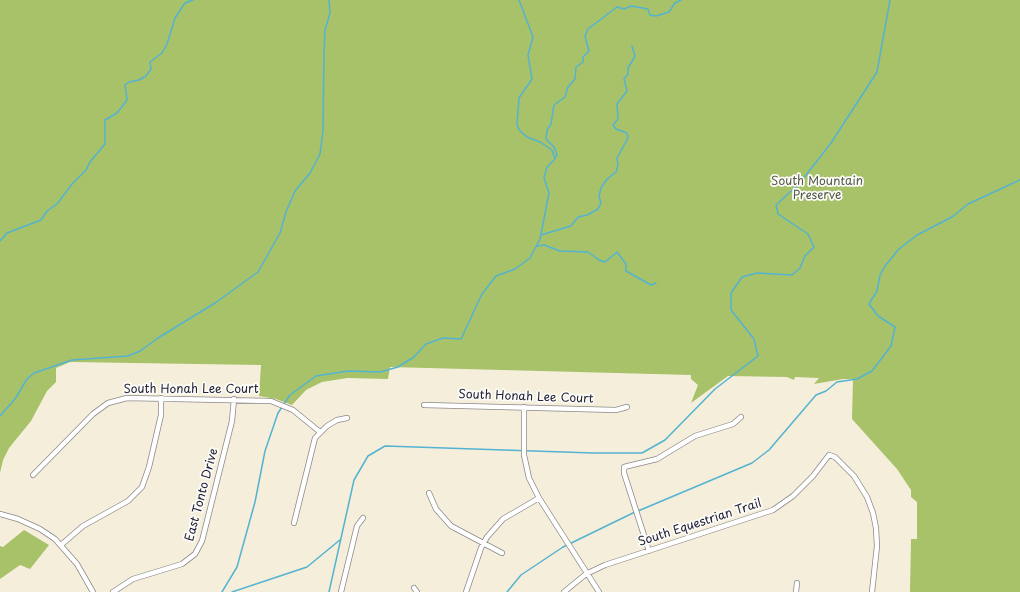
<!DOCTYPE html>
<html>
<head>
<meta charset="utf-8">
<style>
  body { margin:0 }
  canvas { display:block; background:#f5eeda }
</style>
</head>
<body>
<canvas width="1020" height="592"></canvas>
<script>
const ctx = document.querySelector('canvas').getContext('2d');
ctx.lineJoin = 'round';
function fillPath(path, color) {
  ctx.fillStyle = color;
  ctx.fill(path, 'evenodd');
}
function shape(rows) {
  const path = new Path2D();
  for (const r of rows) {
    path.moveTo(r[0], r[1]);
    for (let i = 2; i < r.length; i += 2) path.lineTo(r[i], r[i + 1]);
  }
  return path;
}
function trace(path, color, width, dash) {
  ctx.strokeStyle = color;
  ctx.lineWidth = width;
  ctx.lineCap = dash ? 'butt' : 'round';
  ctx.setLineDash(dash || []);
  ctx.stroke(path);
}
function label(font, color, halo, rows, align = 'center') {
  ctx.font = font + ' "Playpen Sans",sans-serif';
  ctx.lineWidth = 3.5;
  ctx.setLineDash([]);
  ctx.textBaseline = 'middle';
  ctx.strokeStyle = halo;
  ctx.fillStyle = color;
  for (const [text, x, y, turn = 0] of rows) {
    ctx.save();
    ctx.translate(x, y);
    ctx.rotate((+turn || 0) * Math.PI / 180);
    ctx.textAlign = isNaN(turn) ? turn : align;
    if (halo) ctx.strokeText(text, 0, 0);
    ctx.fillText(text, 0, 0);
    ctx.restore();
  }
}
fillPath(shape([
  [0,0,1020,0,1020,592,910,592,911,539,917,539,917,502,911,497,911,490,897,469,852,419,853,379,843,379,814,384,819,378,795,377,794,380,787,377,728,376,691,403,698,385,691,379,691,375,390,367,388,379,347,378,322,382,306,390,292,405,276,399,259,396,261,365,70,362,56,368,56,382,47,391,31,421,9,448,3,460,0,473],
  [24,530,49,545,30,569,20,565,0,579,0,546,3,547]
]), '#a8c269');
trace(shape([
  [555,158,557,155,554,147,546,139,547,130,551,124,554,105,565,97,568,87,575,79,576,67,583,62,583,57,589,51,585,36,588,29,617,7,624,9,631,6,648,9,650,15,656,16,669,12,675,3,681,0],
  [541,235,571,226,578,217,587,215,598,209,601,203,599,196,601,188,607,179,616,172,618,165,617,158,628,138,627,133,616,129,613,125,618,119,617,104,627,91,624,79,628,74,628,68,635,56,632,46],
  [0,241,7,233,41,220,47,211,57,204,72,184,86,170,90,162,105,144,105,120,117,113,127,100,125,85,129,82,139,80,146,76,151,69,150,62,162,53,167,44,175,18,185,3,193,0],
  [537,246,544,245,560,251,588,252,599,260,605,262,617,252,626,264,626,271,651,285,656,283],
  [0,416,15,399,27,379,34,373,72,360,128,356,140,351,158,338,215,303,258,272,280,233,286,212,295,191,310,173,320,154,323,131,324,52,325,30,330,13,329,0],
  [638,511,752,463,769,450,816,395,826,391,837,382,857,379,872,371,891,346,895,327,878,316,869,304,877,291,880,275,885,266,899,249,917,235,952,217,968,204,1020,180],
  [222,592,237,567,255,502,265,451,278,413,290,395,316,376,348,371,380,372,398,367,414,357,426,344,443,338,461,339,482,294,496,276,515,269,530,258,540,239,549,193,544,178,547,167,555,159,552,150,540,142,527,137,519,130,517,124,519,98,532,79,528,55,533,37,519,0],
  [232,592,307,567,341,539],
  [329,592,354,480,368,456,385,446,593,453,642,453,665,440,715,389,758,356,754,339,731,310,731,293,742,277,757,273,792,275,800,268,805,256,814,247,808,234,778,214,776,205,799,184,831,143,877,72,890,0],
  [507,592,521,575,563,547,635,512]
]), '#53b3d1', 1.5);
const street = shape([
  [424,405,616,410,627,407],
  [524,407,524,455,529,478,539,498,599,592],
  [33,475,93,414,108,403,127,398,271,401,293,410,320,432],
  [429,493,436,509,451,526,502,553],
  [0,514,18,519,40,529,55,539,77,564,93,592],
  [294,523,315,438,327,426,337,420,347,418],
  [61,545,83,526,128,501,142,487,149,467,161,415,161,398],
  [649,551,624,473,624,467,657,459,695,436,733,424,741,417],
  [414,588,417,592],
  [113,592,133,579,182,564,195,554,202,541,232,421,234,399],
  [341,592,357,526,363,518],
  [466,592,481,548,487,537,503,519,539,498],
  [564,592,586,574,605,565,773,510,793,496,813,476,829,455,835,457,854,476,867,497,873,513,876,528,877,546,872,592],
  [796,592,797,583]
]);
trace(street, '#8c888a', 6);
trace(street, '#fff', 4.5);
label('12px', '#515a4b', '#fdfcf7', [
  ["South Mountain",817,182],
  ["Preserve",817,196]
]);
label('12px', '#22223b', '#fdfcf7', [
  ["South Honah Lee Court",191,390],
  ["South Honah Lee Court",526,397,2],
  ["East Tonto Drive",202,495,-75],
  ["South Equestrian Trail",700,523,-18]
]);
</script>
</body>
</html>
